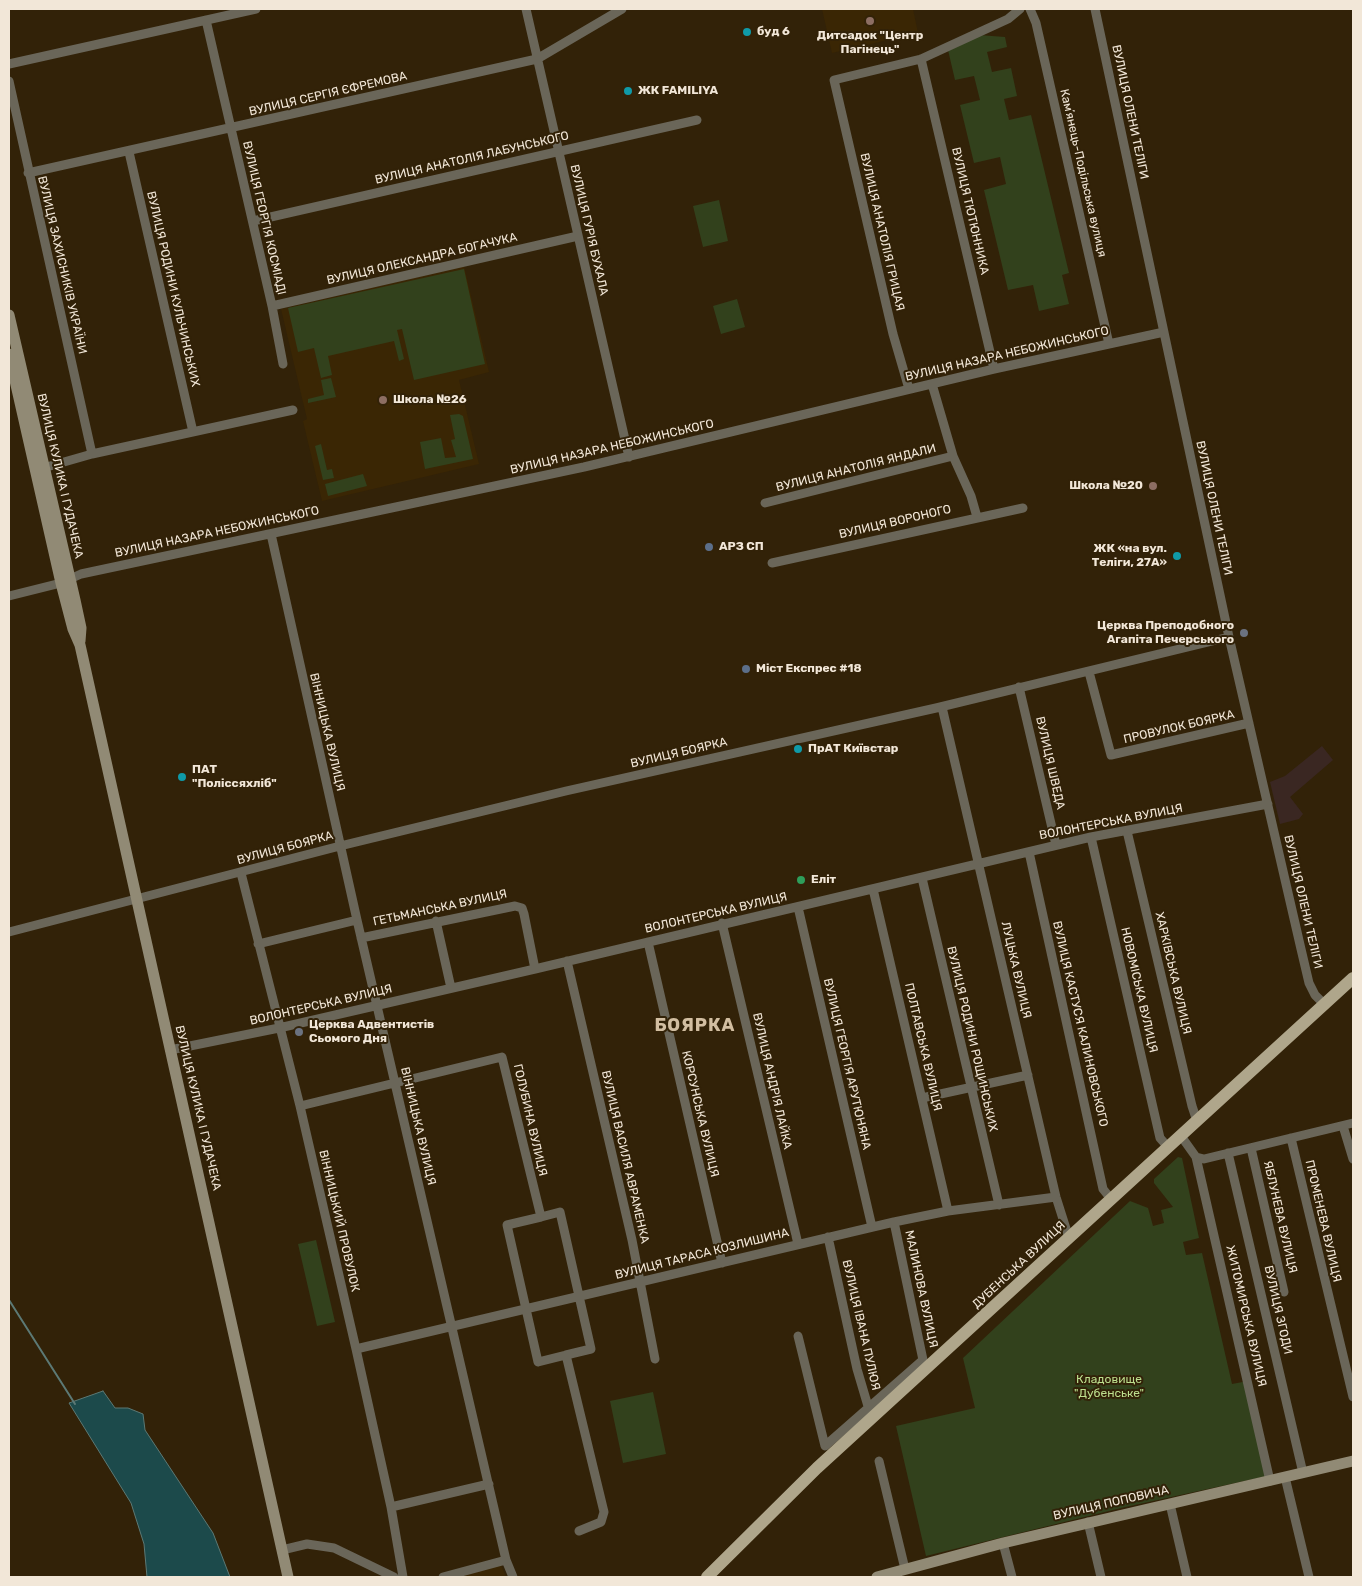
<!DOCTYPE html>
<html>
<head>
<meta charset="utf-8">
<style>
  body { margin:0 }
  #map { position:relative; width:1362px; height:1586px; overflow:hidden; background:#322208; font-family:Rubik,sans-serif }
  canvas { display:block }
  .frame { position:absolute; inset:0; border:10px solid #f2e7d8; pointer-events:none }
</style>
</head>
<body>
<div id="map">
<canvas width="1362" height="1586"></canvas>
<div class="frame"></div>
</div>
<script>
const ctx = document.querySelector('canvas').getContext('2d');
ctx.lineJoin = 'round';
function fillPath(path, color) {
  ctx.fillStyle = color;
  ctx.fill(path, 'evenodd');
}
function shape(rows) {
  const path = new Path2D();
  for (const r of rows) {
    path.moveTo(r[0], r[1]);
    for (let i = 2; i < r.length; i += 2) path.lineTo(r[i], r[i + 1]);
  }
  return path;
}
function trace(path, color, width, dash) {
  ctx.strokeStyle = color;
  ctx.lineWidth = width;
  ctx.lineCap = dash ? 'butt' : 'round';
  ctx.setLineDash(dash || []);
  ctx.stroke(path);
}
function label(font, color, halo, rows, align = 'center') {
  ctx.font = font + ' Rubik,sans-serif';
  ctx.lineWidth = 4;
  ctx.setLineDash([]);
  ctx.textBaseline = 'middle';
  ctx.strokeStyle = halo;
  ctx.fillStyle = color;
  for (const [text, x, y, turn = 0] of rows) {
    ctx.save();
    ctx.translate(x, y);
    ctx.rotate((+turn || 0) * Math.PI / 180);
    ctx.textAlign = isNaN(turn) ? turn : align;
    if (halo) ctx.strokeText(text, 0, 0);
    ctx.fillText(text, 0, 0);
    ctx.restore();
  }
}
fillPath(shape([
  [822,9,913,9,918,33,832,53],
  [464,266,489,372,459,380,479,464,322,501,303,421,307,419,281,309],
  [501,1565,506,1577,454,1577]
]), '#3a2604');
fillPath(shape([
  [1322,746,1333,760,1290,797,1303,814,1299,819,1280,824,1270,782,1285,776]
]), '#3a2722');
fillPath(shape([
  [979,35,1005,37,1007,47,987,52,992,72,1011,68,1017,96,1004,99,1009,120,1031,115,1069,273,1062,275,1069,304,1039,311,1033,285,1008,290,984,190,1006,184,1000,157,974,163,960,105,980,100,974,76,955,80,948,50],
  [719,200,728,241,703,247,693,206],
  [464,269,485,364,414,380,402,329,397,330,404,359,399,361,394,341,328,356,332,375,321,378,314,348,298,352,288,308],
  [737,299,745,327,721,334,713,306],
  [331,378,336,397,308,403,308,399,324,395,321,380],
  [459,414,463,416,473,459,425,469,420,442,441,438,445,458,456,457,451,440,455,439,450,415],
  [321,444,327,470,332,469,334,478,323,480,315,446],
  [363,474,367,486,328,496,325,484],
  [1178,1157,1182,1158,1199,1238,1183,1242,1186,1255,1202,1253,1232,1384,1248,1381,1267,1476,1121,1508,926,1556,896,1426,975,1408,963,1358,1130,1201,1148,1208,1153,1226,1164,1223,1161,1210,1173,1207,1154,1183,1154,1179],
  [316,1240,335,1322,317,1326,298,1244],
  [653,1392,666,1454,623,1463,610,1401]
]), '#32411c');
const water = shape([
  [103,1391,115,1408,128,1408,143,1414,145,1430,213,1533,230,1577,147,1577,144,1544,131,1503,69,1403,103,1391]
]);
fillPath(water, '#1c4a4b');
trace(water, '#5c7975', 1);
trace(shape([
  [9,1300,75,1404]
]), '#5c7975', 2);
trace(shape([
  [526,9,629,457],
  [1030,9,1036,23,1109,344],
  [1095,9,1229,637,1301,949,1309,983,1315,995,1325,1005],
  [206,20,272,306,283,364],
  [921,59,994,369],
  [9,64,256,9],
  [9,81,92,454],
  [129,152,193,432],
  [28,173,537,59,622,9],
  [253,221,697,120],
  [272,306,578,236],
  [932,384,953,456,971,496,977,517],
  [909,389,893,334,834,80,921,59,1008,19,1020,9],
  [43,468,92,454,293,410],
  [765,503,953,456],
  [271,534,357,920,506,1560,513,1577],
  [772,563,1023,508],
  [9,596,61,583,81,574,584,467,994,369,1164,332],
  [1089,672,1111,755,1249,723],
  [1019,687,1056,845],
  [942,707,1056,1197,1069,1238],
  [1127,831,1192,1106,1197,1121],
  [1091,837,1160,1138,1168,1147],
  [1029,852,1103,1189,1111,1199],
  [241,873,300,1106,356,1349,391,1507,403,1577],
  [922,878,999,1205],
  [873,889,948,1211],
  [798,907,872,1227],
  [436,921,451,988],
  [722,923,798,1244],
  [9,932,340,846,566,791,936,708,1229,637],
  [361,938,515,906,522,908,524,914,535,969],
  [648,942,722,1263],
  [258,944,357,920],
  [567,961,632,1240,655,1359],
  [170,1050,279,1028,535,969,1091,837,1268,804],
  [922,1098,1028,1075],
  [300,1106,502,1057,541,1217,560,1212,591,1349,566,1355,604,1512,601,1522,579,1531],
  [1343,1126,1353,1159],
  [1181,1136,1196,1157,1204,1159,1353,1123],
  [1291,1138,1353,1397],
  [1251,1148,1284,1292],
  [1228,1153,1303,1473],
  [1196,1157,1270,1481],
  [541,1217,507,1225,538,1362,566,1355],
  [828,1237,857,1369,870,1413],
  [798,1336,825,1446,923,1360,894,1222],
  [356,1349,894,1222,948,1211,1056,1197],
  [879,1461,905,1569],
  [1285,1477,1309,1577],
  [1170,1504,1187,1577],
  [391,1507,489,1484],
  [1088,1522,1101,1577],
  [1003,1543,1012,1577],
  [282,1550,307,1544,334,1548,394,1577],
  [443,1577,506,1560]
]), '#6a6659', 9);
trace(shape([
  [9,315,75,600,81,628,80,641],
  [9,354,61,583,73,629,80,645,288,1577],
  [877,1577,1003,1543,1353,1461]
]), '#918a75', 11);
trace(shape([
  [707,1577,817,1468,1353,978]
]), '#afa68b', 12);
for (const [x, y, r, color] of [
  [870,21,5,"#8d6e63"],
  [747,32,5,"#0f9aa8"],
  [628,91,5,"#0f9aa8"],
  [383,400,5,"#8d6e63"],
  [1153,486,5,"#8d6e63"],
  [709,547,5,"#5c6f8a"],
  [1177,556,5,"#0f9aa8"],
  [1244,633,5,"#6b7280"],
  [746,669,5,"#5c6f8a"],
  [798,749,5,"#0f9aa8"],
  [182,777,5,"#0f9aa8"],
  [801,880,5,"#2e9e5b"],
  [299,1032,5,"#6b7280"]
]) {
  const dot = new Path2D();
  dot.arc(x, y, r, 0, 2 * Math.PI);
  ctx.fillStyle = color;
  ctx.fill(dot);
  trace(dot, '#322208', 2);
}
label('bold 12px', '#f2e7d8', '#322208', [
  ["буд 6",757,32],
  ["Дитсадок \"Центр",870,36,"center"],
  ["Пагінець\"",870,50,"center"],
  ["ЖК FAMILIYA",638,91],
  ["Школа №26",393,400],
  ["Школа №20",1143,486,"right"],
  ["АРЗ СП",719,547],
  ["ЖК «на вул.",1167,549,"right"],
  ["Теліги, 27А»",1167,563,"right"],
  ["Церква Преподобного",1234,626,"right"],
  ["Агапіта Печерського",1234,640,"right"],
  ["Міст Експрес #18",756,669],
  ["ПрАТ Київстар",808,749],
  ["ПАТ",192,770],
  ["\"Поліссяхліб\"",192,784],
  ["Еліт",811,880],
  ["Церква Адвентистів",309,1025],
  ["Сьомого Дня",309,1039]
], 'left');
label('12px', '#f2e7d8', '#322208', [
  ["ВУЛИЦЯ СЕРГІЯ ЄФРЕМОВА",328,94,-13],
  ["ВУЛИЦЯ ОЛЕНИ ТЕЛІГИ",1130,112,78],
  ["ВУЛИЦЯ АНАТОЛІЯ ЛАБУНСЬКОГО",472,158,-13],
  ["Камʼянець-Подільська вулиця",1083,173,77],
  ["ВУЛИЦЯ ТЮТЮННИКА",970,211,77],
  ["ВУЛИЦЯ ГЕОРГІЯ КОСМІАДІ",264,218,77],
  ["ВУЛИЦЯ ГУРІЯ БУХАЛА",589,230,77],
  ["ВУЛИЦЯ АНАТОЛІЯ ГРИЦАЯ",882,232,77],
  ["ВУЛИЦЯ ОЛЕКСАНДРА БОГАЧУКА",422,259,-13],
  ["ВУЛИЦЯ ЗАХИСНИКІВ УКРАЇНИ",62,265,77],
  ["ВУЛИЦЯ РОДИНИ КУЛЬЧИНСЬКИХ",173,289,77],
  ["ВУЛИЦЯ НАЗАРА НЕБОЖИНСЬКОГО",1007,354,-13],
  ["ВУЛИЦЯ НАЗАРА НЕБОЖИНСЬКОГО",612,447,-13],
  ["ВУЛИЦЯ АНАТОЛІЯ ЯНДАЛИ",856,468,-14],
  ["ВУЛИЦЯ КУЛИКА І ГУДАЧЕКА",60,476,77],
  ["ВУЛИЦЯ ОЛЕНИ ТЕЛІГИ",1214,508,78],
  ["ВУЛИЦЯ ВОРОНОГО",895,522,-13],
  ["ВУЛИЦЯ НАЗАРА НЕБОЖИНСЬКОГО",217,532,-12],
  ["ПРОВУЛОК БОЯРКА",1179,727,-13],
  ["ВІННИЦЬКА ВУЛИЦЯ",327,732,77],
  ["ВУЛИЦЯ БОЯРКА",679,753,-13],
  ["ВУЛИЦЯ ШВЕДА",1050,763,77],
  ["ВОЛОНТЕРСЬКА ВУЛИЦЯ",1111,822,-11],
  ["ВУЛИЦЯ БОЯРКА",285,848,-15],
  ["ВУЛИЦЯ ОЛЕНИ ТЕЛІГИ",1303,902,77],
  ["ГЕТЬМАНСЬКА ВУЛИЦЯ",440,908,-12],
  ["ВОЛОНТЕРСЬКА ВУЛИЦЯ",716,913,-13],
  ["ЛУЦЬКА ВУЛИЦЯ",1016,970,77],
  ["ХАРКІВСЬКА ВУЛИЦЯ",1173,973,77],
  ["НОВОМІСЬКА ВУЛИЦЯ",1139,990,77],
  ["ВОЛОНТЕРСЬКА ВУЛИЦЯ",321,1005,-13],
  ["ВУЛИЦЯ КАСТУСЯ КАЛИНОВСЬКОГО",1080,1024,77],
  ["ВУЛИЦЯ РОДИНИ РОЩИНСЬКИХ",972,1039,77],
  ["ПОЛТАВСЬКА ВУЛИЦЯ",923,1047,77],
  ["ВУЛИЦЯ ГЕОРГІЯ АРУТЮНЯНА",847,1064,77],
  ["ВУЛИЦЯ АНДРІЯ ЛАЙКА",772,1081,77],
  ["ВУЛИЦЯ КУЛИКА І ГУДАЧЕКА",198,1108,77],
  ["КОРСУНСЬКА ВУЛИЦЯ",700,1114,77],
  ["ГОЛУБИНА ВУЛИЦЯ",530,1120,77],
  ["ВІННИЦЬКА ВУЛИЦЯ",418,1126,77],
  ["ВУЛИЦЯ ВАСИЛЯ АВРАМЕНКА",625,1157,77],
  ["ЯБЛУНЕВА ВУЛИЦЯ",1280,1217,77],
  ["ВІННИЦЬКИЙ ПРОВУЛОК",339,1221,77],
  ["ПРОМЕНЕВА ВУЛИЦЯ",1323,1221,77],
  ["ВУЛИЦЯ ТАРАСА КОЗЛИШИНА",702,1254,-14],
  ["ДУБЕНСЬКА ВУЛИЦЯ",1019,1265,-43],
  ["МАЛИНОВА ВУЛИЦЯ",921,1289,78],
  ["ВУЛИЦЯ ЗГОДИ",1278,1310,77],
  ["ЖИТОМИРСЬКА ВУЛИЦЯ",1246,1316,77],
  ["ВУЛИЦЯ ІВАНА ПУЛЮЯ",861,1325,77],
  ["ВУЛИЦЯ ПОПОВИЧА",1111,1503,-13]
]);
label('12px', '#bddf8e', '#322208', [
  ["Кладовище",1109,1380],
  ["\"Дубенське\"",1109,1394]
]);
ctx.letterSpacing = '1px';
label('bold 18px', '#d2bea1', '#322208', [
  ["БОЯРКА",695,1026]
]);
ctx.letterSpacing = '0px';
</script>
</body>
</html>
